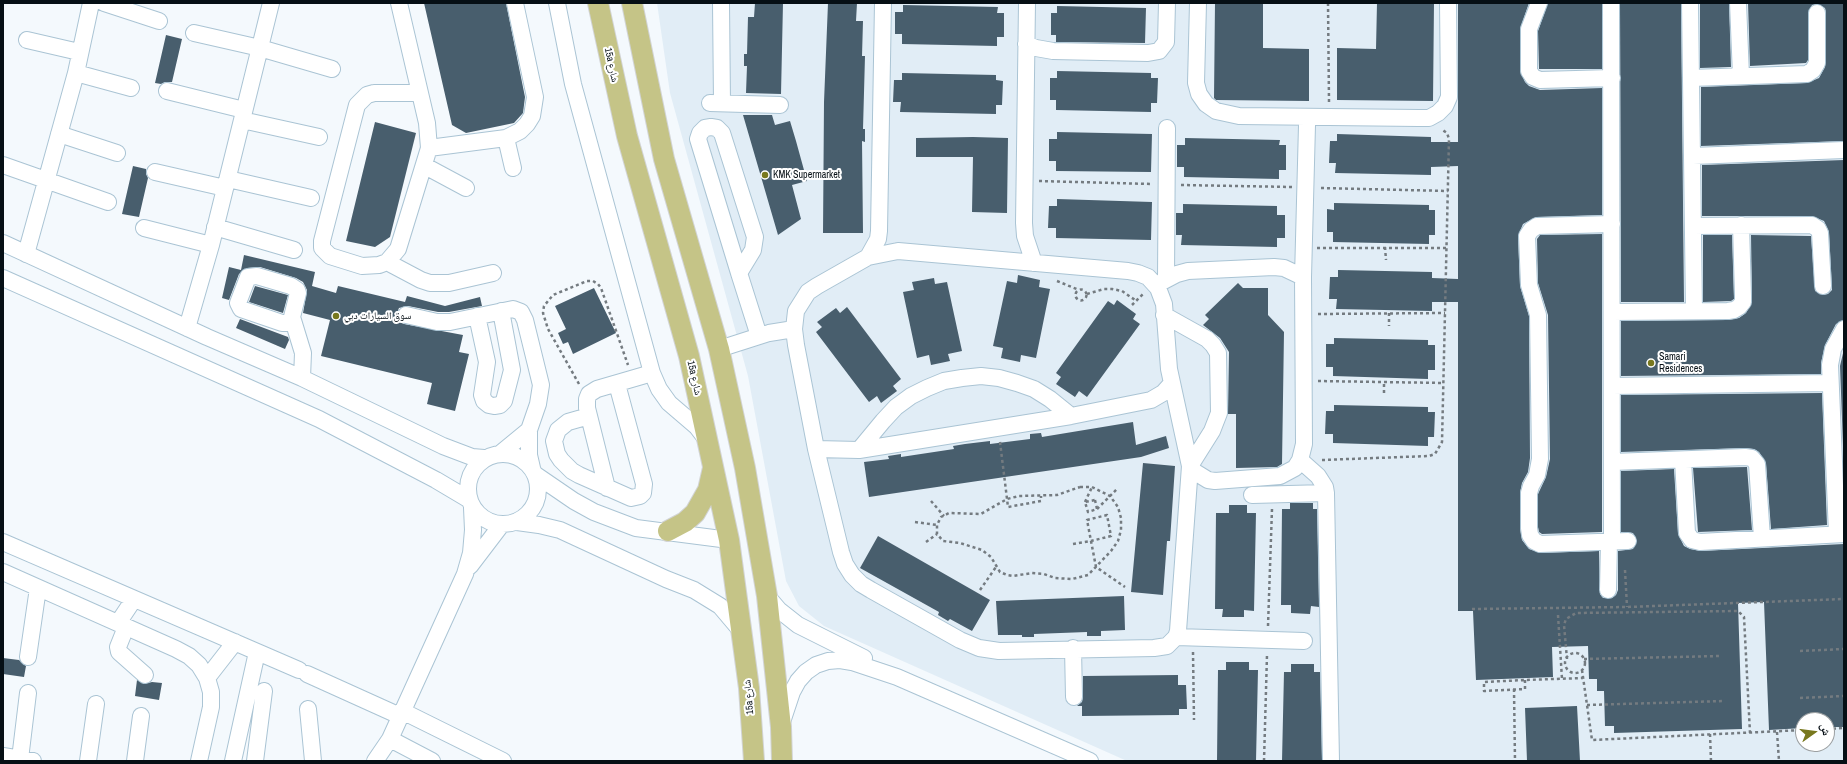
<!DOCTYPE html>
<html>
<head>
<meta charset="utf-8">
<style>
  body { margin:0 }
  #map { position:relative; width:1847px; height:764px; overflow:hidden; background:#f4f9fd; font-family:"Archivo Narrow","Noto Naskh Arabic",sans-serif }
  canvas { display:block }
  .frame { position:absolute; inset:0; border:4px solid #060f15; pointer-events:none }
  .north { position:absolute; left:1795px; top:712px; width:40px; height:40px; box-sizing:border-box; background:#fff; border:1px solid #9b9fa1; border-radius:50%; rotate:76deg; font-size:11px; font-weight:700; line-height:16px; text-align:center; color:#060f15 }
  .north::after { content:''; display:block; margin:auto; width:14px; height:18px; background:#78781e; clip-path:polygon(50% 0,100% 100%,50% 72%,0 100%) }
</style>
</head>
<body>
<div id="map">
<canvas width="1847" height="764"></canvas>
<div class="frame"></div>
<div class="north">ش</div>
</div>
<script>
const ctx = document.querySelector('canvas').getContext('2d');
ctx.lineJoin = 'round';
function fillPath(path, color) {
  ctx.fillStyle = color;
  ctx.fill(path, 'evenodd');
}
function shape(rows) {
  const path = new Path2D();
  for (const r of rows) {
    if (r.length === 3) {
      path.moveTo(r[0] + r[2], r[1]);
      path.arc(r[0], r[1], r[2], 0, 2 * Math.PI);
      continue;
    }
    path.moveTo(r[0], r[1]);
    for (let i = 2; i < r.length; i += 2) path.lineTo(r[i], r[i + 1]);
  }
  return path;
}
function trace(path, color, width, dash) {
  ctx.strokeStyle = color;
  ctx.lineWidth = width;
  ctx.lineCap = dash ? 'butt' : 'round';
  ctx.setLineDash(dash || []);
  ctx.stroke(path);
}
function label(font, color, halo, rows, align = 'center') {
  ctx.font = font + ' "Archivo Narrow","Noto Naskh Arabic",sans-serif';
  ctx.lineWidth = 4;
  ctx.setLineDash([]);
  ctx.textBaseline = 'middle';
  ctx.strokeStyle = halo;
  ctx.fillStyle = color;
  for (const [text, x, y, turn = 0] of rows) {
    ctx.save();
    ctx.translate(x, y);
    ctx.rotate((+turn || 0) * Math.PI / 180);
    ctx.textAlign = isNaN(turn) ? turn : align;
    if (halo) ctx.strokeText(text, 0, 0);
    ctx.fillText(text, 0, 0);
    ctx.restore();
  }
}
fillPath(shape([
  [657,3,1844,3,1844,761,1127,761,824,626,799,606,786,581,748,376,670,93],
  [1803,720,1827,720,1827,744,1803,744]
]), '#e1edf6');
fillPath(shape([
  [424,3,506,3,525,97,523,113,514,123,466,133,452,125],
  [755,3,783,3,781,94,746,93,747,66,744,66,744,54,747,54,748,17,754,17],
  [828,3,857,3,856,21,863,21,862,56,865,56,863,129,865,129,865,142,862,141,863,233,823,233,824,102],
  [1215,3,1263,3,1263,48,1309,49,1309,101,1216,100,1214,98],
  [1377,3,1434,3,1433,101,1337,100,1337,48,1376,49],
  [1458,3,1529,3,1520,29,1520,71,1525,82,1529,86,1540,90,1602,88,1602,215,1536,217,1523,224,1518,236,1520,286,1529,316,1530,458,1528,472,1522,483,1520,493,1520,528,1522,540,1529,549,1540,553,1599,551,1600,594,1603,598,1612,598,1616,595,1618,590,1618,551,1633,549,1637,541,1633,533,1621,532,1621,471,1674,469,1678,534,1684,546,1690,549,1701,551,1844,544,1844,727,1827,727,1827,720,1803,720,1803,728,1769,730,1764,602,1738,603,1742,729,1614,733,1614,726,1605,726,1604,691,1597,691,1597,679,1589,679,1588,646,1552,647,1553,677,1476,680,1473,611,1458,611,1458,302,1432,302,1432,311,1336,309,1337,299,1329,299,1330,277,1338,277,1338,270,1432,272,1432,278,1458,279,1458,166,1431,167,1431,175,1335,173,1336,163,1329,163,1330,141,1337,141,1337,134,1431,137,1431,142,1458,142],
  [1548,3,1602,3,1602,69,1539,69,1538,31],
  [1620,3,1681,3,1684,302,1621,302],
  [1700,3,1729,3,1731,67,1700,68],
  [1748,3,1844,3,1844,141,1701,146,1701,87,1807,83,1819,78,1825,67,1826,13,1825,8,1817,4,1812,5,1808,13,1808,60,1806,63,1750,66],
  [903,5,998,7,997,13,1004,13,1004,37,997,37,997,46,902,44,902,34,895,34,895,12,903,12],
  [1057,6,1146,8,1145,43,1056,42,1056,35,1051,35,1051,13,1057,13],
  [166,35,182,39,172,82,165,82,161,84,155,83],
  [1057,71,1151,73,1151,78,1158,78,1157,103,1151,103,1151,112,1056,110,1056,100,1050,100,1050,78,1057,78],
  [902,73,996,75,996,80,1003,81,1002,105,996,105,996,114,900,112,901,102,893,102,894,80,902,80],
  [743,115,772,115,775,125,790,121,796,141,807,181,792,185,801,219,778,235],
  [375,122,416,133,390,237,375,247,346,241],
  [1057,132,1152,134,1151,172,1056,171,1056,161,1049,161,1049,139,1057,139],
  [973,137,1008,138,1007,213,972,212,973,157,916,157,916,138],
  [1185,138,1280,140,1279,145,1286,145,1286,170,1279,170,1279,179,1184,177,1184,167,1177,167,1177,145,1185,145],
  [1844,160,1844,320,1836,324,1825,345,1821,363,1821,374,1621,376,1621,321,1728,320,1739,318,1746,313,1752,302,1751,235,1811,236,1815,291,1823,295,1828,294,1832,290,1829,232,1824,221,1812,216,1702,216,1702,165],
  [133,166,146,169,146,174,148,178,139,217,122,214],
  [1057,199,1152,202,1151,240,1056,238,1056,228,1048,228,1049,206,1057,206],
  [1334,203,1429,205,1429,210,1435,210,1435,235,1429,235,1429,244,1333,242,1333,232,1327,232,1327,209,1334,210],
  [1183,204,1277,206,1277,215,1285,215,1285,238,1277,238,1277,247,1181,245,1182,235,1176,235,1176,213,1183,213],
  [1602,234,1602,532,1542,534,1539,532,1538,527,1538,494,1546,477,1550,459,1548,315,1538,283,1537,239,1540,235],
  [1703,235,1732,235,1734,299,1731,301,1703,302],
  [244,255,315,272,312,286,336,293,338,286,405,302,407,296,445,306,480,297,482,306,449,312,438,312,408,306,399,308,397,313,399,322,404,324,463,335,459,352,469,354,455,411,427,404,432,383,321,356,330,320,303,313,307,290,303,282,296,278,260,267,247,268,239,274,229,300,222,298,229,267,241,270],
  [1018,275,1040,280,1039,287,1050,289,1036,358,1021,355,1020,362,1001,358,1003,348,993,346,1007,281,1017,283],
  [934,278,935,284,947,282,962,351,948,354,950,361,931,365,929,355,917,358,903,292,914,290,912,282],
  [1238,283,1243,288,1268,288,1268,315,1284,332,1282,464,1277,467,1236,468,1236,414,1228,414,1229,352,1220,338,1203,325,1209,319,1205,315],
  [255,286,288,295,283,313,249,302],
  [594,288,616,333,573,354,568,342,563,344,558,333,566,329,555,306],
  [1117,300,1136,314,1133,319,1140,324,1087,397,1079,391,1075,397,1056,384,1061,377,1056,373,1108,301,1114,305],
  [847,307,901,379,893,386,897,391,881,403,877,396,869,402,816,332,822,327,817,322,836,308,840,313],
  [240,319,288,337,289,340,285,349,236,328],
  [1334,338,1428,340,1428,345,1435,345,1435,370,1428,370,1428,379,1333,376,1333,367,1326,367,1326,344,1334,344],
  [1844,349,1844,473,1840,366],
  [1822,393,1827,525,1771,529,1766,463,1759,452,1754,449,1745,448,1621,452,1621,395],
  [1334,405,1428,407,1428,412,1435,412,1434,437,1428,437,1428,446,1333,443,1333,434,1325,434,1326,411,1334,411],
  [1133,422,1136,445,1166,436,1169,448,1141,457,869,497,864,462,889,459,888,456,901,454,901,457,954,449,953,446,965,444,990,441,990,444,1030,439,1030,434,1041,433,1042,437],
  [1143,463,1175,466,1170,541,1167,541,1163,595,1131,592],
  [1747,467,1752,530,1698,532,1693,468],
  [1290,503,1313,503,1313,509,1317,509,1319,607,1311,606,1310,614,1291,613,1291,605,1281,605,1282,509,1290,509],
  [1229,505,1247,505,1247,513,1256,513,1254,611,1244,610,1244,617,1222,617,1223,609,1215,609,1216,513,1229,513],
  [878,536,990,600,972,631,950,619,948,621,938,615,939,612,860,568],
  [1124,596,1125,630,1101,631,1101,636,1087,636,1087,632,1034,634,1034,637,1022,637,1022,635,998,635,996,601],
  [3,658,19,660,26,666,24,677,3,674],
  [1226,662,1249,662,1249,670,1258,670,1256,761,1217,761,1218,670,1226,670],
  [1291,664,1314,664,1314,672,1320,672,1322,761,1282,761,1284,672,1291,672],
  [1178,675,1178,685,1186,685,1187,709,1179,709,1179,715,1082,716,1082,706,1077,706,1082,702,1083,697,1083,676],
  [137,680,144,684,152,682,162,683,159,700,135,696],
  [1577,706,1580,761,1527,761,1525,708]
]), '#485e6d');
const minor = shape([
  [104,3,159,21],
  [399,3,420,93],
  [557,3,573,84,652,373,659,389,669,403,697,427,707,440],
  [721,3,722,103],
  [1027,3,1024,223,1025,236,1034,263],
  [1198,3,1196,83,1199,94,1206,104,1216,111,1239,116,1419,118,1429,118,1438,113,1445,106,1449,97,1448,3],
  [1539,3,1529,29,1529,71,1533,77,1540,80,1612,78],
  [1611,3,1612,542],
  [1690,3,1694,311],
  [1738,3,1741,76],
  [194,33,260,48,332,69],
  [27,40,79,52],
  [1026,44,1036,48,1053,51,1148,53,1159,51,1166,42,1167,3],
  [76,73,131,88],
  [1691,78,1807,74,1813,70,1817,63,1817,13],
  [167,91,244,110],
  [374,93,420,93,427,123,429,148,398,249,387,262,379,265,362,266,330,256,322,248,322,241,357,105,367,95,374,93],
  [710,103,780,105],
  [242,120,319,137],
  [711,127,717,128,722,133,755,237,753,250,739,273,698,139,700,133,705,128,711,127],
  [59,134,117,153],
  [506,138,513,168],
  [429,148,506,138,520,131,527,124,532,116,535,97,515,3],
  [1693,156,1844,150],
  [3,165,108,202],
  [425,166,466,188],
  [155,172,225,188],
  [228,179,311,198],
  [1612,224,1537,226,1531,230,1527,236,1529,285,1538,315,1540,459,1537,475,1531,486,1529,493,1529,528,1530,535,1534,541,1540,544,1628,541],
  [1693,226,1812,225,1818,229,1820,233,1823,286],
  [215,227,294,250],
  [144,228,211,245],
  [3,243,207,337,302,378,443,446,472,457,484,458],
  [898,251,1128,271,1138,273,1148,277,1158,288,1164,304,1169,369,1190,466,1178,631,1176,637,1167,646,1154,648,999,651,979,648,960,640,871,590,861,584,852,575,845,564,841,552,816,449,796,345,794,329,796,311,808,292,817,286,868,257,898,251],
  [26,254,76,73,91,3],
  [868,257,878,239,879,231,883,3],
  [387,262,421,280,430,283,449,283,493,273],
  [739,273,759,336],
  [3,278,319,419,436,480,468,499],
  [1166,278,1167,128],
  [1156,285,1177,274,1188,271,1274,267,1284,268,1303,277],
  [1612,312,1728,311,1734,310,1739,307,1743,302,1743,296,1741,225],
  [406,315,437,322,450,322,513,309,521,312,525,320,541,385,538,404,529,430,529,455,532,468],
  [1164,315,1207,339,1213,345,1218,353,1219,413,1212,431,1190,466,1195,472,1208,480,1215,481,1280,476,1295,468,1300,460,1304,444,1303,277,1307,125],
  [477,316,487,362,482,395,484,401,489,405,494,406,500,405,504,401,512,370,501,311],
  [292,317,289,323,282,323,241,309,238,303,248,277,257,276,291,286,297,290,298,293,292,317,303,353,302,378],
  [187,328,211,245,271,3],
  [719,349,769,333,794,329],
  [1612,386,1830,383],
  [589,416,568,422,558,430,554,441,557,454,561,460,572,471,579,475,631,498,640,496,643,493,644,484,617,384],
  [816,449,859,450,1071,416,1151,400,1163,393,1172,383],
  [859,450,883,421,896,407,911,396,927,388,944,381,962,378,981,376,999,378,1017,383,1034,389,1050,399,1071,416],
  [501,453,529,430],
  [503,489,35],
  [1300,460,1318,476,1325,487,1326,493,1331,761],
  [1683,460,1687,533,1692,540,1700,542,1844,534],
  [1612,462,1745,457,1752,458,1757,464,1762,538],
  [536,475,574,501,594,512,636,528,729,540],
  [607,488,587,408,587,399,589,394,597,389,652,373],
  [1252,495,1326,493],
  [517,522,539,525,560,530,666,579,694,590,720,606,742,632],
  [1837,534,1830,365,1833,349,1844,329],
  [3,542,299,670],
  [470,566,502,524],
  [3,572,176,649,189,656,199,665,207,678,211,692,211,707,199,761],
  [1608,590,1609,542],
  [767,596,779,610,798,625,864,658],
  [118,623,134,599],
  [126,627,118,647,119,652,145,675],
  [1176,637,1304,641],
  [1073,648,1074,697],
  [28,657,38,588],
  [307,674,400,716],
  [207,678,235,642],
  [308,709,313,761],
  [402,711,503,761],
  [782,722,792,692,798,681,806,672,816,665,828,661,840,660,852,662,897,677,1090,761],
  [390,739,432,761],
  [3,756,33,761],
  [20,759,28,693],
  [88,761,96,704],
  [135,761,141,716],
  [233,761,257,652],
  [255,761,264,691],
  [375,761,390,739,465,574,471,553,473,530,472,508]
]);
const major = shape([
  [598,3,627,136,689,356,729,540,749,688,754,761],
  [632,3,664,159,719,349,745,468,767,596,781,727,782,761],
  [668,531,685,522,695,513,708,490,713,468]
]);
trace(minor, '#aac4d4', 18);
trace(major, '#d2d4d5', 22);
trace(shape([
  [1328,3,1329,102],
  [1039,181,1152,184],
  [1181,185,1292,187],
  [1321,188,1448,191],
  [1385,247,1386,260],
  [1317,248,1447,248],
  [1057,281,1079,290],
  [1081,295,5.5],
  [1087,294,1104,289,1112,289,1122,291,1135,300],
  [1132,305,1143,294],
  [1389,313,1389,326],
  [1318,314,1445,313],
  [1318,381,1444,383],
  [579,384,548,329,543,313,544,306,553,295,587,281,593,281,598,284,601,288,628,365],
  [1384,393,1384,382],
  [1000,442,1008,507,1041,501,1041,496],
  [1322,460,1429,456,1435,454,1442,442,1449,139,1447,133,1441,129],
  [1080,487,1092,487,1110,496,1118,507,1121,518,1121,530,1118,541,1111,551,1088,575,1072,579,1055,578,1044,574,1032,573,1013,576,1007,575,1000,572,991,557,982,550,960,543,943,541,937,534,937,525,941,517,949,513,981,514,1007,499,1019,496,1057,495,1080,487],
  [1095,500,1097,509,1088,512,1085,502,1095,500],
  [931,501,944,516],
  [1085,502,1092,487],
  [1097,509,1118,488],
  [915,522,937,525],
  [926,542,937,534],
  [1073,544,1091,541,1111,536,1107,515,1087,520,1091,541,1096,567,1125,587],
  [1625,570,1627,607],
  [980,590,996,567],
  [1472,609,1627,607,1844,599],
  [1558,615,1562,679],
  [1268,626,1272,509],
  [1800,651,1844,649],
  [1193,652,1194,720],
  [1575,663,10],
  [1567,659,1564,625,1566,619,1576,613,1738,611,1744,617,1750,733],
  [1584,659,1721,656],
  [1582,670,1592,740,1803,730],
  [1525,680,1525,689,1484,691,1484,682,1525,680,1583,678],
  [1514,689,1515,761],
  [1800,698,1844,696],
  [1587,705,1724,701],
  [1827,729,1844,728],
  [1777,732,1779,761],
  [1710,734,1711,761],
  [1264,761,1267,655]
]), '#747b80', 2.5, [3, 3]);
trace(minor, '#fff', 16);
trace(major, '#c5c487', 20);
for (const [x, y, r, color] of [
  [765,175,4,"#78781e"],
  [336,316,4,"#78781e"],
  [1651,363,4,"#78781e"]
]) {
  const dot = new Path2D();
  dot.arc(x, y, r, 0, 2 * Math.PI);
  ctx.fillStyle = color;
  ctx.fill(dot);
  trace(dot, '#fff', 1.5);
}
label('10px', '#060f15', '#fff', [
  ["15a شارع",611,65,78],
  ["15a شارع",694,378,77],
  ["15a شارع",749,697,-95]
]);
label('10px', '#060f15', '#fff', [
  ["KMK Supermarket",773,175],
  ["سوق السيارات دبي",344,316],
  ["Samari",1659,357],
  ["Residences",1659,369]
], 'left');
</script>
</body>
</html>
